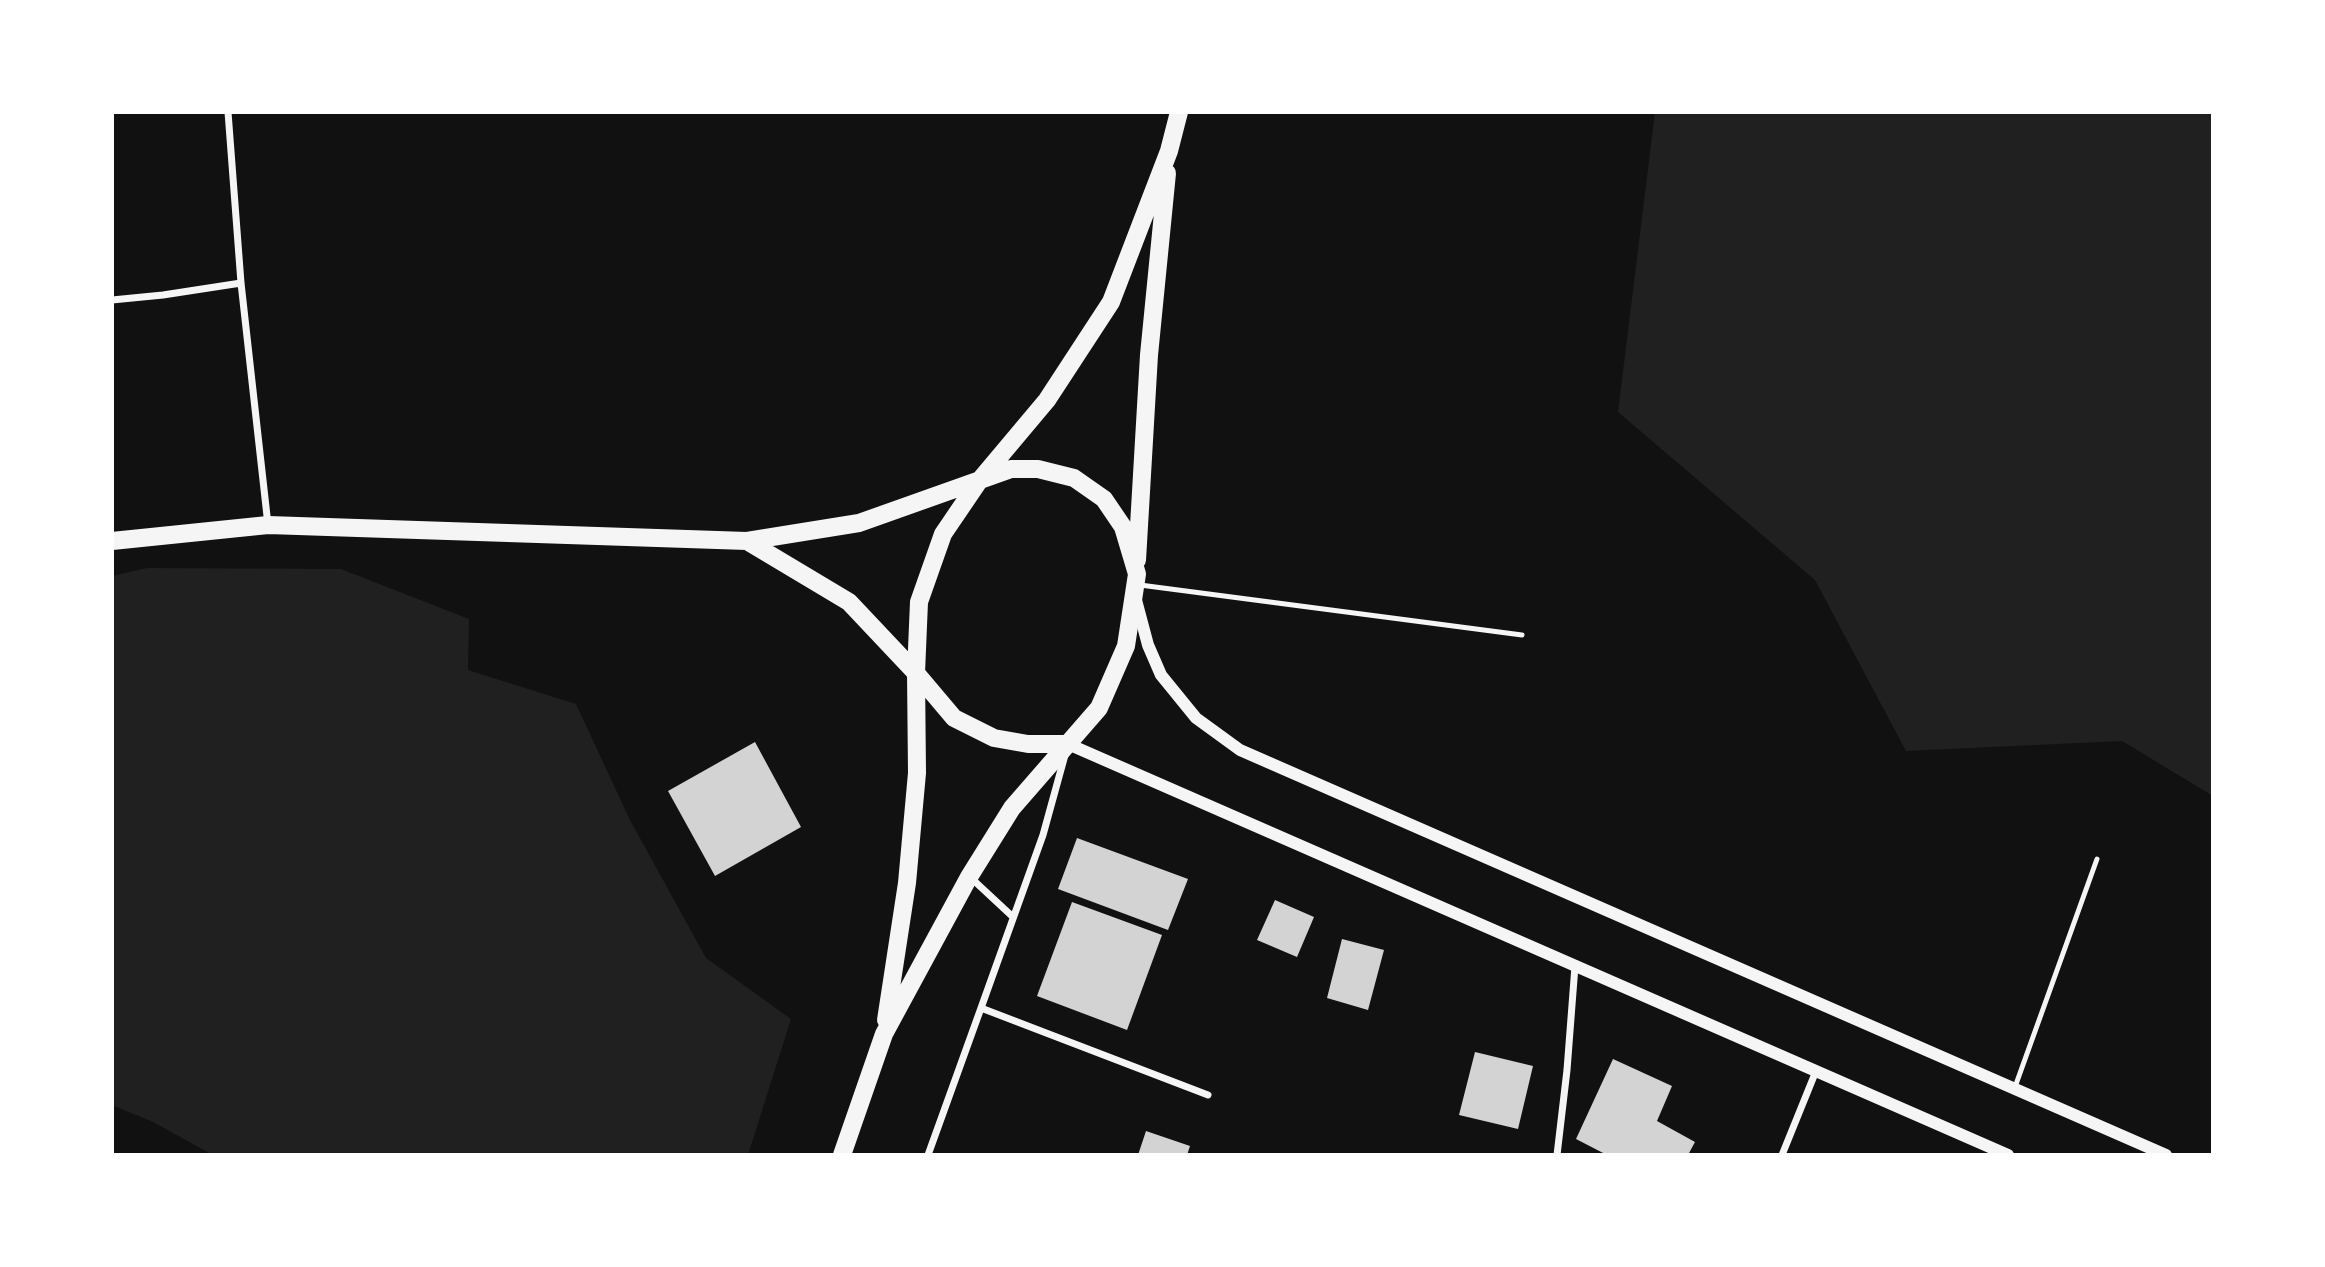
<!DOCTYPE html>
<html>
<head>
<meta charset="utf-8">
<style>
  body { margin:0 }
  #map { position:relative; width:2325px; height:1267px; overflow:hidden; background:#111; font-family:Rubik,sans-serif }
  canvas { display:block }
  .frame { position:absolute; inset:0; border:114px solid #fff; pointer-events:none }
</style>
</head>
<body>
<div id="map">
<canvas width="2325" height="1267"></canvas>
<div class="frame"></div>
</div>
<script>
const ctx = document.querySelector('canvas').getContext('2d');
ctx.lineJoin = 'round';
function fillPath(path, color) {
  ctx.fillStyle = color;
  ctx.fill(path, 'evenodd');
}
function shape(rows) {
  const path = new Path2D();
  for (const r of rows) {
    path.moveTo(r[0], r[1]);
    for (let i = 2; i < r.length; i += 2) path.lineTo(r[i], r[i + 1]);
  }
  return path;
}
function trace(path, color, width, dash) {
  ctx.strokeStyle = color;
  ctx.lineWidth = width;
  ctx.lineCap = dash ? 'butt' : 'round';
  ctx.setLineDash(dash || []);
  ctx.stroke(path);
}
fillPath(shape([
  [1655,112,2213,112,2213,796,2122,741,1906,751,1815,580,1618,412],
  [147,568,341,569,469,619,468,670,576,704,630,820,706,958,791,1019,748,1155,213,1155,153,1122,112,1105,112,576]
]), '#202020');
fillPath(shape([
  [755,742,801,827,715,876,668,791],
  [1077,838,1188,879,1168,930,1058,889],
  [1275,900,1314,917,1297,957,1257,940],
  [1072,902,1162,935,1127,1030,1037,996],
  [1342,939,1384,950,1368,1010,1327,998],
  [1475,1052,1533,1066,1518,1129,1459,1115],
  [1613,1059,1672,1086,1657,1121,1695,1142,1688,1155,1607,1155,1576,1139],
  [1146,1131,1190,1146,1187,1155,1138,1155]
]), '#d3d3d3');
trace(shape([
  [1140,585,1522,635],
  [2015,1087,2097,859]
]), '#f5f5f5', 5);
trace(shape([
  [228,112,241,283,268,525],
  [112,300,163,295,241,283],
  [1065,755,1043,835,981,1008,1208,1095],
  [970,877,1013,917],
  [928,1155,981,1008],
  [1557,1155,1567,1070,1575,966],
  [1782,1155,1816,1071]
]), '#f5f5f5', 7);
trace(shape([
  [1136,600,1148,645,1161,675,1196,718,1240,750,2166,1155],
  [1068,744,2008,1155]
]), '#f5f5f5', 12);
trace(shape([
  [112,541,268,525,747,541,859,523,1011,469,1038,469,1074,478,1104,499,1123,527,1137,574,1126,646,1099,708,1012,808,969,877,884,1034,842,1155],
  [747,541,849,602,916,673,954,718,994,738,1028,744,1068,744],
  [1137,560,1149,355,1167,173],
  [886,1020,907,883,917,773,916,673,919,602,943,534,979,481,1047,400,1111,302,1169,151,1179,112]
]), '#f5f5f5', 18);
</script>
</body>
</html>
